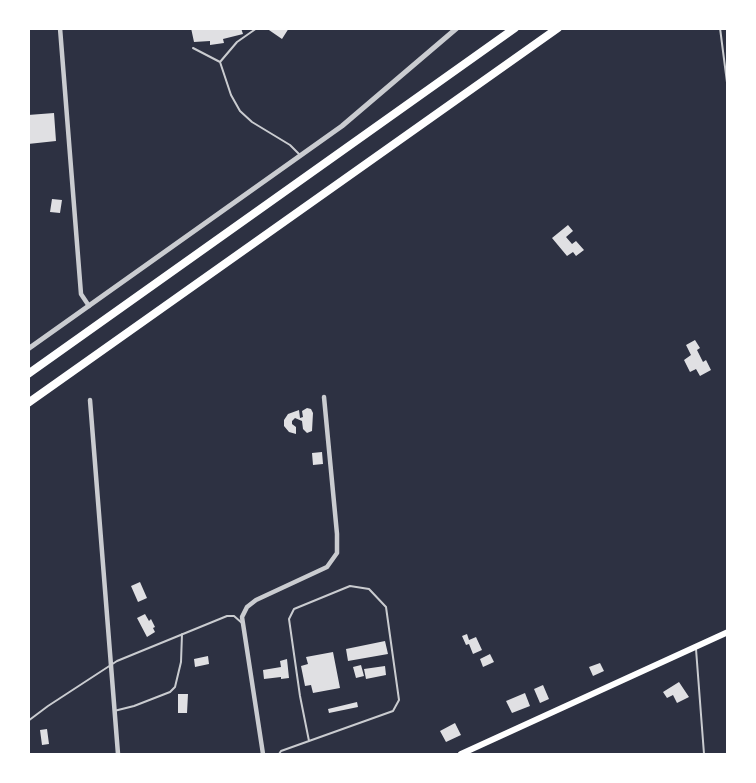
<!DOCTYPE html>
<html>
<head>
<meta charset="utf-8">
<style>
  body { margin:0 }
  #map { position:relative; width:756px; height:783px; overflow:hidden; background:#2d3142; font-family:Rubik,sans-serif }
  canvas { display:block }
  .frame { position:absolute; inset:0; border:30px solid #fff; pointer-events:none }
</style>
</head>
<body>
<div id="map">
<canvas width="756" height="783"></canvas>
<div class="frame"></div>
</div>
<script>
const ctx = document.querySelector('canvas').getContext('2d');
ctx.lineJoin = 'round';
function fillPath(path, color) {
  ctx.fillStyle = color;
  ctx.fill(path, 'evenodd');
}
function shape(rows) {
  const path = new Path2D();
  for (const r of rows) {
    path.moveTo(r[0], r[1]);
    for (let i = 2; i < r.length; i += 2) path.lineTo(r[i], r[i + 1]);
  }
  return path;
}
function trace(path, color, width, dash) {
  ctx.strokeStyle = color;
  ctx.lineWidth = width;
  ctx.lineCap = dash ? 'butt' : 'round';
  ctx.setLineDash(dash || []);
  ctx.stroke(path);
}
fillPath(shape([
  [191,28,241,28,243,34,223,39,224,43,210,45,210,41,194,42],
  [266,28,289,28,282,39],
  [54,113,56,141,28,144,28,115],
  [52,199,62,200,60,213,50,212],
  [568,225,573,231,566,237,572,244,576,241,584,250,576,256,573,252,567,256,552,238],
  [695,340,700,348,697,350,703,362,706,360,711,370,700,376,696,369,690,372,684,360,691,355,686,345],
  [307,408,311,409,313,413,312,431,307,433,303,429,302,421,295,418,292,421,292,424,296,427,296,434,289,432,284,426,284,420,288,414,299,410,300,418,303,417,302,411],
  [322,452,323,464,313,465,312,453],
  [140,582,147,598,138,602,131,586],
  [145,614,149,621,151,619,155,627,153,628,155,632,147,637,137,618],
  [467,634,469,640,476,637,482,650,473,654,469,644,466,645,462,636],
  [385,641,388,654,348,661,346,649],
  [333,652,340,688,313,693,311,685,305,686,301,666,308,664,306,657],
  [490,654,494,662,483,667,480,659],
  [208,656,209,664,195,667,194,659],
  [287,659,289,678,281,679,281,677,264,679,263,670,281,667,280,661],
  [600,663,604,671,593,676,589,667],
  [361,665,364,676,356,678,353,667],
  [385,666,386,675,366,679,364,669],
  [679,682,689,697,677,703,673,695,667,698,663,692],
  [543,685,549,699,540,703,534,689],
  [525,693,530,706,512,713,506,701],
  [178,694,188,694,187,713,178,713],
  [357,702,358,707,329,713,328,709],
  [455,723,461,735,446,742,440,731],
  [47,729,49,744,42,745,40,730]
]), '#e0e0e3');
trace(shape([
  [720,28,728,90],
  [193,48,220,62,237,42,257,28],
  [220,62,231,95,240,111,252,122,290,145,301,156],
  [696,649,704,754],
  [114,711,134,706,170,692,175,687,181,662,182,634],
  [28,721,48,706,117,661,227,616,234,616,242,623],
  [279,754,281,751,393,711,399,700,386,607,369,589,350,586,294,609,289,619,300,696,309,741]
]), '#caccd0', 2);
trace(shape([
  [60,28,81,294,89,306],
  [90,400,118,754],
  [263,754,242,617,247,607,256,600,327,567,337,553,337,534,324,397]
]), '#caccd0', 4.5);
trace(shape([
  [28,349,342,126,457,28]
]), '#caccd0', 5);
trace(shape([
  [461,754,728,632]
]), '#fff', 6);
trace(shape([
  [28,374,515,28],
  [28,403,558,28]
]), '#fff', 8);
</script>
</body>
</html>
